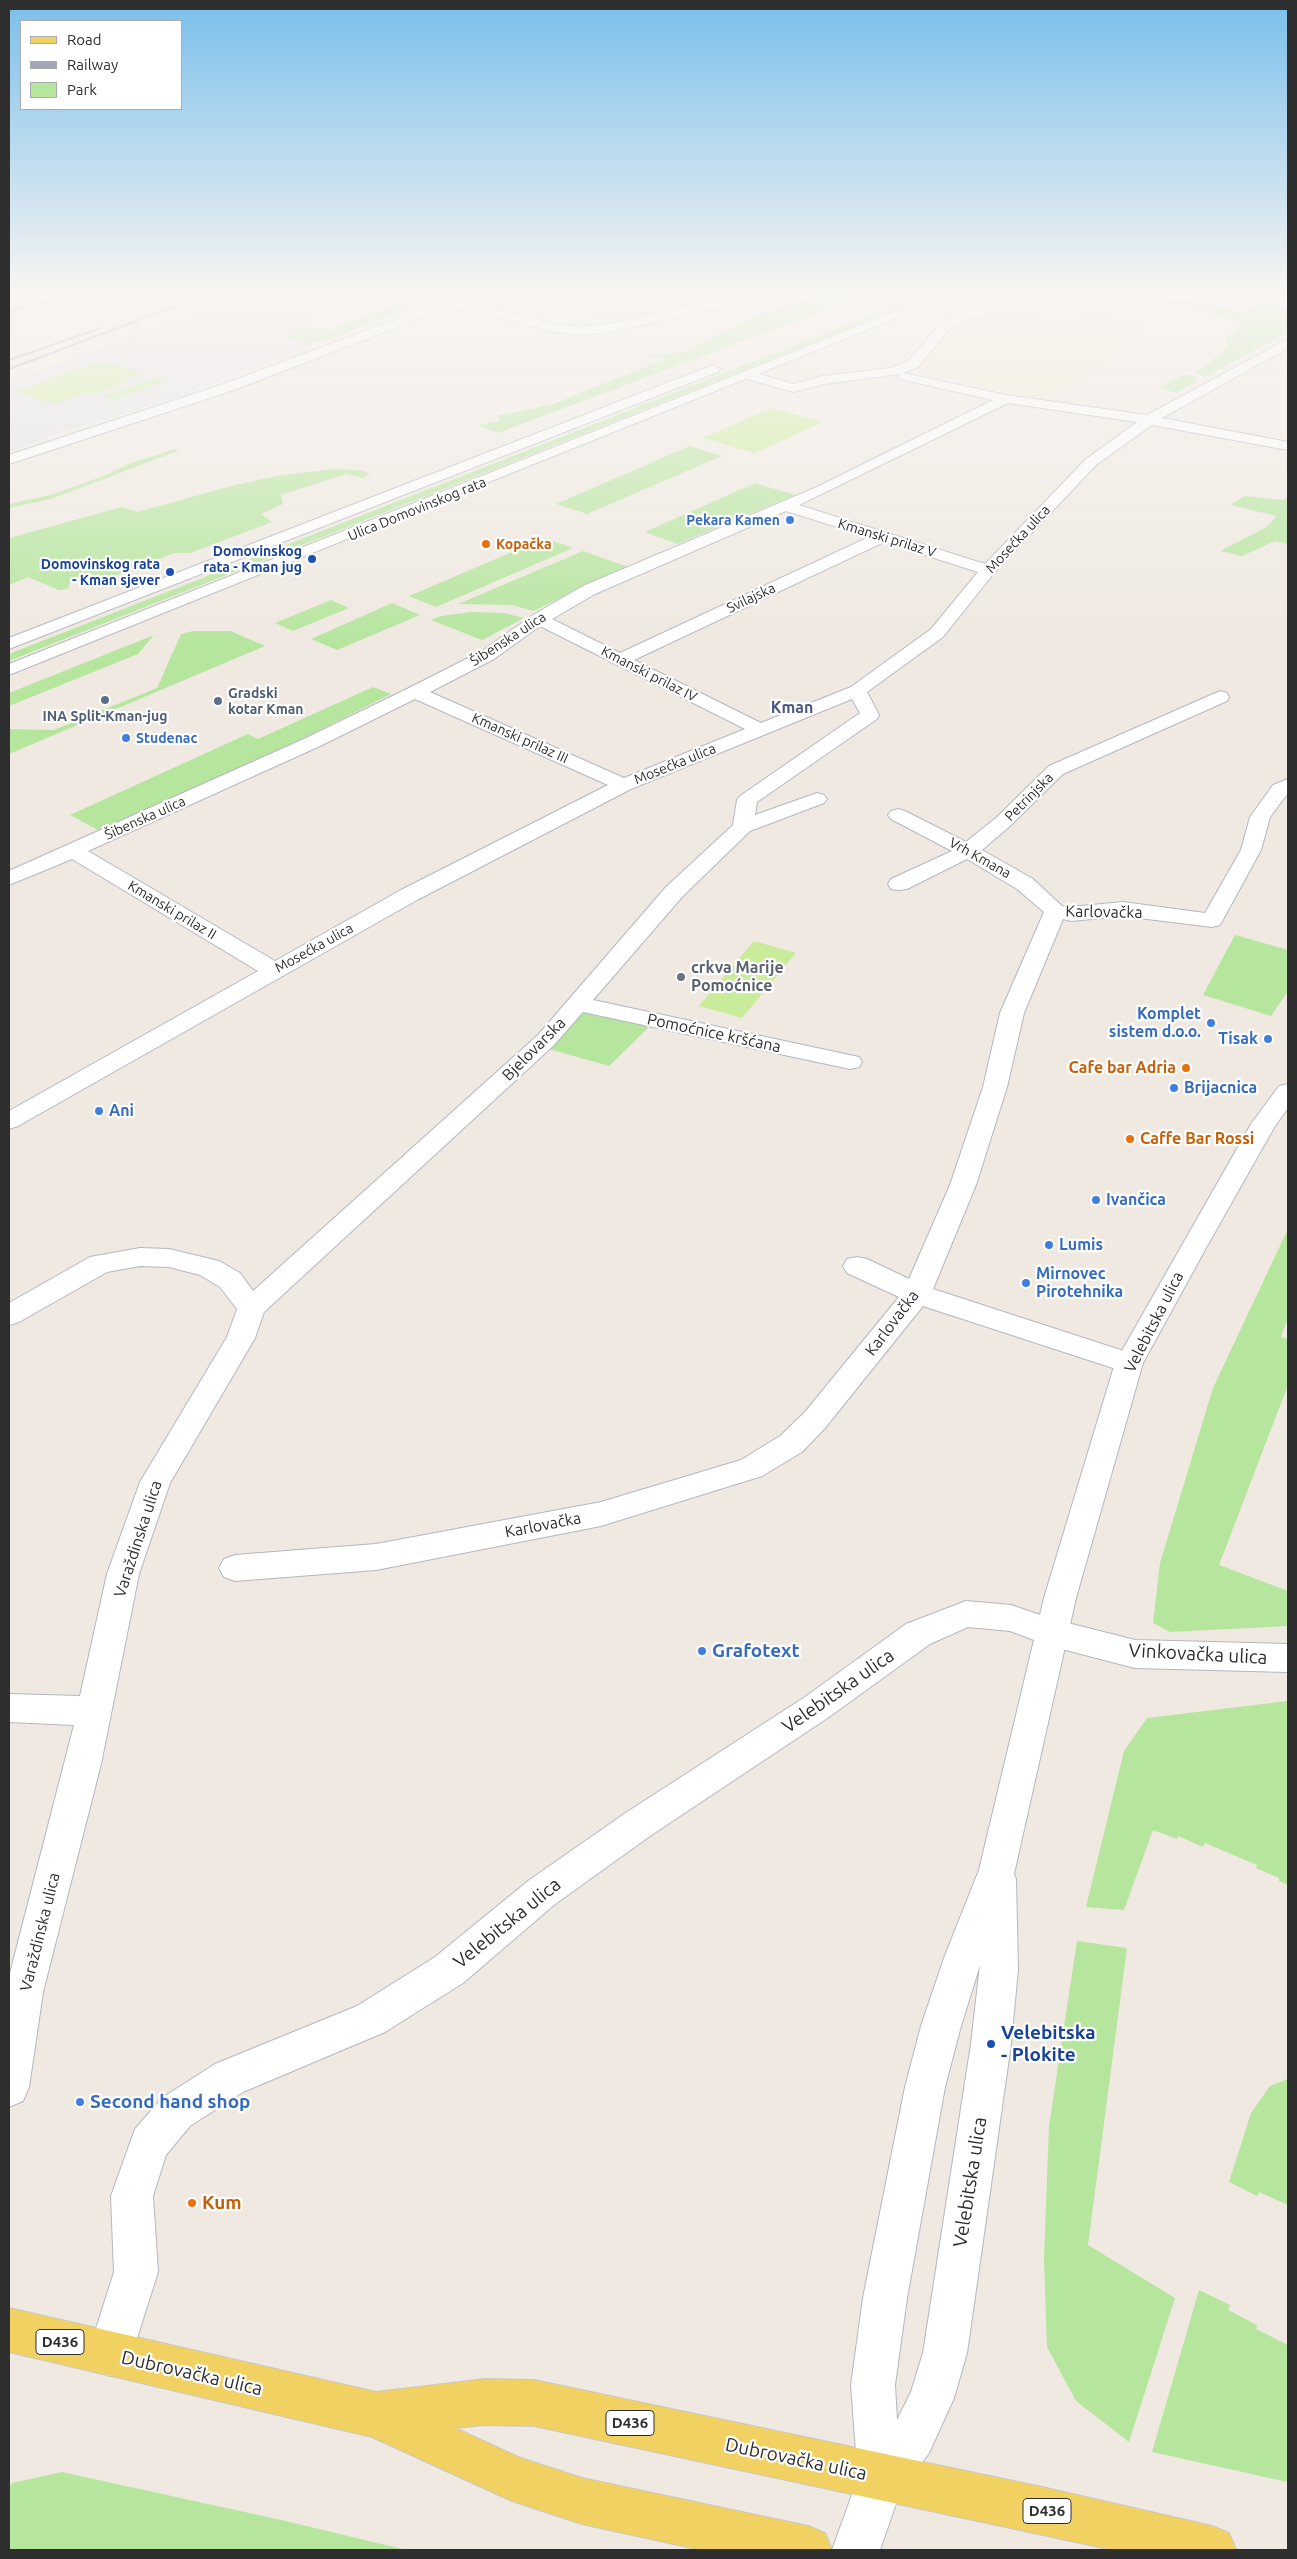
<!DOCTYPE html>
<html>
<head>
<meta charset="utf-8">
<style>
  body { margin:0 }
  #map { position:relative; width:1297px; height:2559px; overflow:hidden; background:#efe9e1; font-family:Ubuntu,sans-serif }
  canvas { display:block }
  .frame { position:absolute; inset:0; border:10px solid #2e2e2e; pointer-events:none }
  .legend { position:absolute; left:20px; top:20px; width:162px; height:90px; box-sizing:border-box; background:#fff; border:1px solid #ababab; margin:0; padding:6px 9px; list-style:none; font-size:15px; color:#2e2e2e }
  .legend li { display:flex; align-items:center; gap:10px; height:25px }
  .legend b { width:25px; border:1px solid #ababab }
</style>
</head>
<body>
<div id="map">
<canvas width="1297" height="2559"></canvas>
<div class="frame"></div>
<ul class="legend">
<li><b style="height:6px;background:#f2d163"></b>Road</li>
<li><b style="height:6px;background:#a3a6b8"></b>Railway</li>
<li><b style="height:14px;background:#b6e59e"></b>Park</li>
</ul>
</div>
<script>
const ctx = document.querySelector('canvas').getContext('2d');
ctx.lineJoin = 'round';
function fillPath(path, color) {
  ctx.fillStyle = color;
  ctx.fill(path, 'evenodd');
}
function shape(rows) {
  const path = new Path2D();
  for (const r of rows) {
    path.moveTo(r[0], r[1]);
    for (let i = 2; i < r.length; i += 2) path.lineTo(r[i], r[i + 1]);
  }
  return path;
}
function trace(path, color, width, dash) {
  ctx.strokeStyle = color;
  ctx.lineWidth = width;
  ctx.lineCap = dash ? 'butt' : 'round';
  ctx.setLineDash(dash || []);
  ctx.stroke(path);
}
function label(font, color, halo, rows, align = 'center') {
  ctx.font = font + ' Ubuntu,sans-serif';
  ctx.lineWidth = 4.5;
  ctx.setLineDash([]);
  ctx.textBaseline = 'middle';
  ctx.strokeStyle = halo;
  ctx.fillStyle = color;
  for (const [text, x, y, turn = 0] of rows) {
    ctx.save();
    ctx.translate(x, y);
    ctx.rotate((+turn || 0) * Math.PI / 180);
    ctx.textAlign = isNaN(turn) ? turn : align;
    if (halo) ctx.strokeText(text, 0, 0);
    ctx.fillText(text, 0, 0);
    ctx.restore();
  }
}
fillPath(shape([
  [253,289,349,289,286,339,307,342,305,345,323,341,166,401,55,434,9,452,9,381,90,353],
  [513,289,779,289,608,327,583,315,554,319,490,304,485,300]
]), '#e3e1e8');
fillPath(shape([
  [1008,306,1058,317,1094,310,1150,322,1122,349,1092,373,1039,400,914,369,921,366,947,330,957,323,999,307]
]), '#f0e6d1');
fillPath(shape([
  [813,289,881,289,498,433,478,425,500,421,498,416,553,404,665,359,646,356,686,351,761,314,827,293],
  [938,289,942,289,881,316,9,661,9,654],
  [405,301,411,304,408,309,323,341,303,345,306,342,286,339,302,326,331,329],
  [1178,301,1194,301,1239,312,1261,303,1267,304,1288,311,1288,332,1205,377,1200,375,1194,371,1205,367,1228,345,1226,337,1238,330,1236,327,1243,320,1160,304],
  [1183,375,1192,375,1196,377,1196,381,1177,393,1160,388],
  [690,446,722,456,587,514,556,504],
  [175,449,178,451,51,499,9,508,9,504,51,495,109,474,128,464],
  [333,469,357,470,370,473,363,478,346,474,281,495,283,504,261,514,272,522,190,553,175,553,109,578,70,583,68,589,59,590,28,577,9,585,9,538,122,507,138,512,231,486,276,476],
  [755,483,795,495,677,544,645,532],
  [1245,496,1284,500,1288,497,1288,544,1275,541,1242,556,1220,551,1265,528,1277,516,1230,505],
  [545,538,573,548,436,607,409,596],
  [583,551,628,567,533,611,512,605,458,604],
  [331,600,349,608,293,631,275,623],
  [392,603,420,615,337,650,311,639],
  [472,612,504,613,524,618,482,640,431,620,441,616],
  [193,631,230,631,265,646,9,754,9,729,54,730,157,688,181,634],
  [154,635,138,654,9,706,9,693],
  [373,687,391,694,310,735,100,831,70,815,248,734,258,739],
  [1235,935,1288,950,1288,991,1271,1016,1203,995],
  [582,1009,652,1024,609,1066,549,1049],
  [1288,1229,1288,1318,1281,1337,1288,1339,1288,1385,1219,1565,1288,1591,1288,1626,1170,1632,1153,1623,1160,1563,1213,1388],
  [1288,1701,1288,1885,1279,1881,1279,1878,1256,1868,1257,1865,1205,1843,1203,1847,1178,1836,1177,1839,1153,1830,1124,1910,1086,1907,1124,1751,1147,1718],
  [1077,1941,1127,1948,1088,2245,1175,2298,1129,2442,1076,2401,1047,2347,1044,2259,1049,2126],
  [1288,2079,1288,2205,1259,2192,1257,2196,1229,2182,1251,2113,1270,2086],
  [1199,2290,1230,2305,1228,2310,1257,2325,1256,2329,1288,2345,1288,2482,1152,2452],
  [62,2472,281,2520,407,2550,9,2550,9,2487,12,2483]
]), '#b6e59e');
fillPath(shape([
  [104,361,144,373,123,380,129,382,93,395,87,393,55,404,15,392,45,381,43,380],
  [154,378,165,381,113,400,101,397],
  [771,408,823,422,755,453,703,438],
  [754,941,796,953,742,1018,699,1006]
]), '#c9ec9a');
const street = shape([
  [407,289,419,289,452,298,476,289,493,289,465,302,555,324,580,327,609,324,771,289,794,289,788,293,609,332,580,335,555,332,453,306,231,391,9,464,9,455,221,385,440,303,410,295,407,289],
  [987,304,993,308,991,311,950,328,918,367,903,373,1006,395,1147,415,1288,339,1288,348,1162,418,1288,442,1288,450,1152,425,1096,465,994,573,943,637,867,692,879,715,877,719,757,802,755,815,817,793,824,795,827,799,824,803,750,831,682,897,593,1000,859,1057,862,1062,859,1067,850,1069,583,1012,554,1045,264,1312,255,1338,170,1483,139,1574,101,1764,43,1992,29,2087,23,2101,9,2107,9,1977,74,1725,9,1722,9,1694,80,1696,107,1574,140,1482,227,1337,237,1309,220,1287,200,1275,169,1267,140,1266,107,1272,19,1322,9,1325,9,1303,90,1257,140,1248,169,1249,219,1261,240,1273,253,1291,538,1035,666,887,733,825,737,800,740,796,860,713,852,699,631,789,417,900,18,1126,9,1129,9,1111,258,971,72,859,9,885,9,871,306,738,409,688,482,651,533,615,583,586,817,487,993,400,900,379,898,376,900,374,824,384,793,392,744,378,742,375,749,371,793,384,823,376,890,368,908,361,942,322,987,304],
  [1008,403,1137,422,1086,459,985,564,799,505,1008,403],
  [786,511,869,537,620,653,552,619,595,594,786,511],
  [884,542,978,572,931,629,851,687,761,723,634,660,884,542],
  [540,626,745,729,624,778,430,692,494,659,540,626],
  [415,699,608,785,401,890,275,961,88,851,320,746,415,699],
  [1220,691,1227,693,1229,697,1227,701,1063,774,1011,825,982,850,1033,879,1062,906,1071,907,1123,902,1205,913,1241,850,1250,817,1273,785,1288,779,1288,793,1270,817,1261,850,1220,925,1212,927,1123,916,1071,921,1063,919,1024,1013,1007,1087,976,1185,933,1289,1139,1356,1143,1363,1139,1370,1129,1373,1119,1370,923,1306,825,1428,802,1452,762,1476,601,1526,376,1570,235,1581,224,1577,219,1568,224,1559,235,1555,376,1544,601,1502,741,1460,780,1436,805,1412,899,1297,847,1273,843,1266,847,1259,857,1257,867,1259,909,1279,950,1185,983,1087,1000,1013,1044,912,1017,889,967,859,907,889,899,890,891,889,888,884,891,879,952,851,891,819,888,815,891,811,898,809,905,811,966,842,997,817,1049,766,1220,691],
  [966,1601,1011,1605,1052,1619,1135,1640,1288,1644,1288,1672,1135,1668,1050,1646,1010,1631,968,1627,930,1644,829,1717,650,1836,554,1905,463,1983,385,2032,243,2092,190,2126,166,2155,153,2196,158,2272,132,2354,126,2370,110,2376,94,2370,88,2354,114,2272,111,2196,135,2129,162,2098,215,2064,357,2006,435,1957,528,1881,624,1814,805,1697,906,1624,966,1601]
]);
const secondary = shape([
  [952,289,969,289,9,675,9,664,952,289],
  [1232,289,1251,289,1288,300,1288,308,1232,289],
  [713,365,720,369,718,372,9,649,9,638,713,365],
  [1288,1084,1288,1108,1275,1126,1206,1248,1143,1363,1076,1598,1014,1874,1016,1879,1018,1969,1011,2044,967,2353,954,2398,929,2453,900,2492,880,2550,832,2550,858,2478,851,2385,863,2298,905,2087,921,2026,944,1958,979,1870,1044,1598,1115,1363,1251,1124,1279,1086,1288,1084],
  [980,1965,971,2044,923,2353,911,2392,897,2420,895,2385,907,2298,945,2087,961,2026,980,1965]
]);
const primary = shape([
  [9,2308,376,2392,485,2379,534,2380,1042,2487,1212,2526,1229,2533,1236,2550,1113,2550,534,2426,485,2425,455,2428,518,2457,582,2478,808,2526,825,2533,832,2550,701,2550,582,2524,512,2501,372,2437,9,2352,9,2308]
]);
trace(street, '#b4b7c1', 2);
trace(secondary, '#b4b7c1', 2);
trace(primary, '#c9c9c9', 2);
fillPath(street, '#fff');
fillPath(secondary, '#fff');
fillPath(primary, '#f2d163');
trace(shape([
  [109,293,122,289],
  [9,295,37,289],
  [9,312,88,289],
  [9,360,101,328],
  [9,369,221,289]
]), '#a3a6b8', 2);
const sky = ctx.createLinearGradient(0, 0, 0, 647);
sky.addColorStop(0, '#7abfeb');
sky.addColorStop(0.45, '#f8f5f2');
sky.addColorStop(1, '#f8f5f200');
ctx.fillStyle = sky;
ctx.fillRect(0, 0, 1297, 647);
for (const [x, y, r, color] of [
  [790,520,5,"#3f7fe0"],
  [486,544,5,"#e8710a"],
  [312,559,5,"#1a4fb4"],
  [170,572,5,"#1a4fb4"],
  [105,700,5,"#5c6f8a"],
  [218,701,5,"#5c6f8a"],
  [126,738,5,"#3f7fe0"],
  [681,977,5,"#6b7280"],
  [1211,1023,5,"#3f7fe0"],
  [1268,1039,5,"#3f7fe0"],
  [1186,1068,5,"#e8710a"],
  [1174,1088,5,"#3f7fe0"],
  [99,1111,5,"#3f7fe0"],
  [1130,1139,5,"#e8710a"],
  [1096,1200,5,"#3f7fe0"],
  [1049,1245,5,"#3f7fe0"],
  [1026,1283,5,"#3f7fe0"],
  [702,1651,5,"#3f7fe0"],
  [991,2044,5,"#1a4fb4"],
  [80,2102,5,"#3f7fe0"],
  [192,2203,5,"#e8710a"]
]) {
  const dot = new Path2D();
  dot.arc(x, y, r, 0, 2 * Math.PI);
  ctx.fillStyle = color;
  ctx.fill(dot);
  trace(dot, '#fff', 2);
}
label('14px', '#2e2e2e', '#fff', [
  ["Ulica Domovinskog rata",417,509,-22],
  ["Kmanski prilaz V",887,538,17],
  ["Mosećka ulica",1018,539,-47],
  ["Svilajska",751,598,-25],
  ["Šibenska ulica",508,639,-33],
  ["Kmanski prilaz IV",649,674,27],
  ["Kmanski prilaz III",520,738,24],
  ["Mosećka ulica",675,764,-22],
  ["Petrinjska",1029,797,-45],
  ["Šibenska ulica",145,818,-24],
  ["Vrh Kmana",980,858,29],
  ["Kmanski prilaz II",172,910,31],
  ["Mosećka ulica",314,948,-29]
]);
label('bold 14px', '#366cbe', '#fff', [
  ["Pekara Kamen",780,520],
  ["Studenac",136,738,"left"]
], 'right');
label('bold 14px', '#c56008', '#fff', [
  ["Kopačka",496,544]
], 'left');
label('bold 14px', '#164399', '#fff', [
  ["Domovinskog",302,551],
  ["rata - Kman jug",302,567],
  ["Domovinskog rata",160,564],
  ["- Kman sjever",160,580]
], 'right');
label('bold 14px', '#4e5e75', '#fff', [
  ["Gradski",228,693],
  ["kotar Kman",228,709],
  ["INA Split-Kman-jug",105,716,"center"]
], 'left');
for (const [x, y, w] of [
  [60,2342,48],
  [630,2423,48],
  [1047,2511,48]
]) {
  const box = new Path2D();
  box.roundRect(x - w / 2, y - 12.5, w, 25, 4);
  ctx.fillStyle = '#fff';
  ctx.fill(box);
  trace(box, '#2e2e2e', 1);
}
label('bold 15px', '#2e2e2e', null, [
  ["D436",60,2342],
  ["D436",630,2423],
  ["D436",1047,2511]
]);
label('bold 16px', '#4d5680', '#fff', [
  ["Kman",792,708]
]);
label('16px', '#2e2e2e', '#fff', [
  ["Karlovačka",1104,912,1],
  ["Pomoćnice kršćana",714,1033,12],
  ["Bjelovarska",534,1049,-45],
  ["Velebitska ulica",1154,1322,-63],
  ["Karlovačka",892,1323,-53],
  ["Karlovačka",543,1525,-11],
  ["Varaždinska ulica",138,1539,-72],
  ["Varaždinska ulica",40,1932,-76]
]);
label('bold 16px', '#5b616d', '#fff', [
  ["crkva Marije",691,968],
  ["Pomoćnice",691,986]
], 'left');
label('bold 16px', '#366cbe', '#fff', [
  ["Komplet",1201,1014,"right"],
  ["sistem d.o.o.",1201,1032,"right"],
  ["Tisak",1258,1039,"right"],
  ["Brijacnica",1184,1088],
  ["Ani",109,1111],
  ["Ivančica",1106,1200],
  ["Lumis",1059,1245],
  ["Mirnovec",1036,1274],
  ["Pirotehnika",1036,1292]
], 'left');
label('bold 16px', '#c56008', '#fff', [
  ["Cafe bar Adria",1176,1068],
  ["Caffe Bar Rossi",1140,1139,"left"]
], 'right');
label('bold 19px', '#366cbe', '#fff', [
  ["Grafotext",712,1651],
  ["Second hand shop",90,2102]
], 'left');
label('19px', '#2e2e2e', '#fff', [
  ["Vinkovačka ulica",1198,1654,3],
  ["Velebitska ulica",838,1691,-35],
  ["Velebitska ulica",507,1923,-39],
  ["Velebitska ulica",970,2182,-81],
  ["Dubrovačka ulica",192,2373,13],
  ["Dubrovačka ulica",796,2459,12]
]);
label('bold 19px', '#164399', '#fff', [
  ["Velebitska",1001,2033],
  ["- Plokite",1001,2055]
], 'left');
label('bold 19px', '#c56008', '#fff', [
  ["Kum",202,2203]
], 'left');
</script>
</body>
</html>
